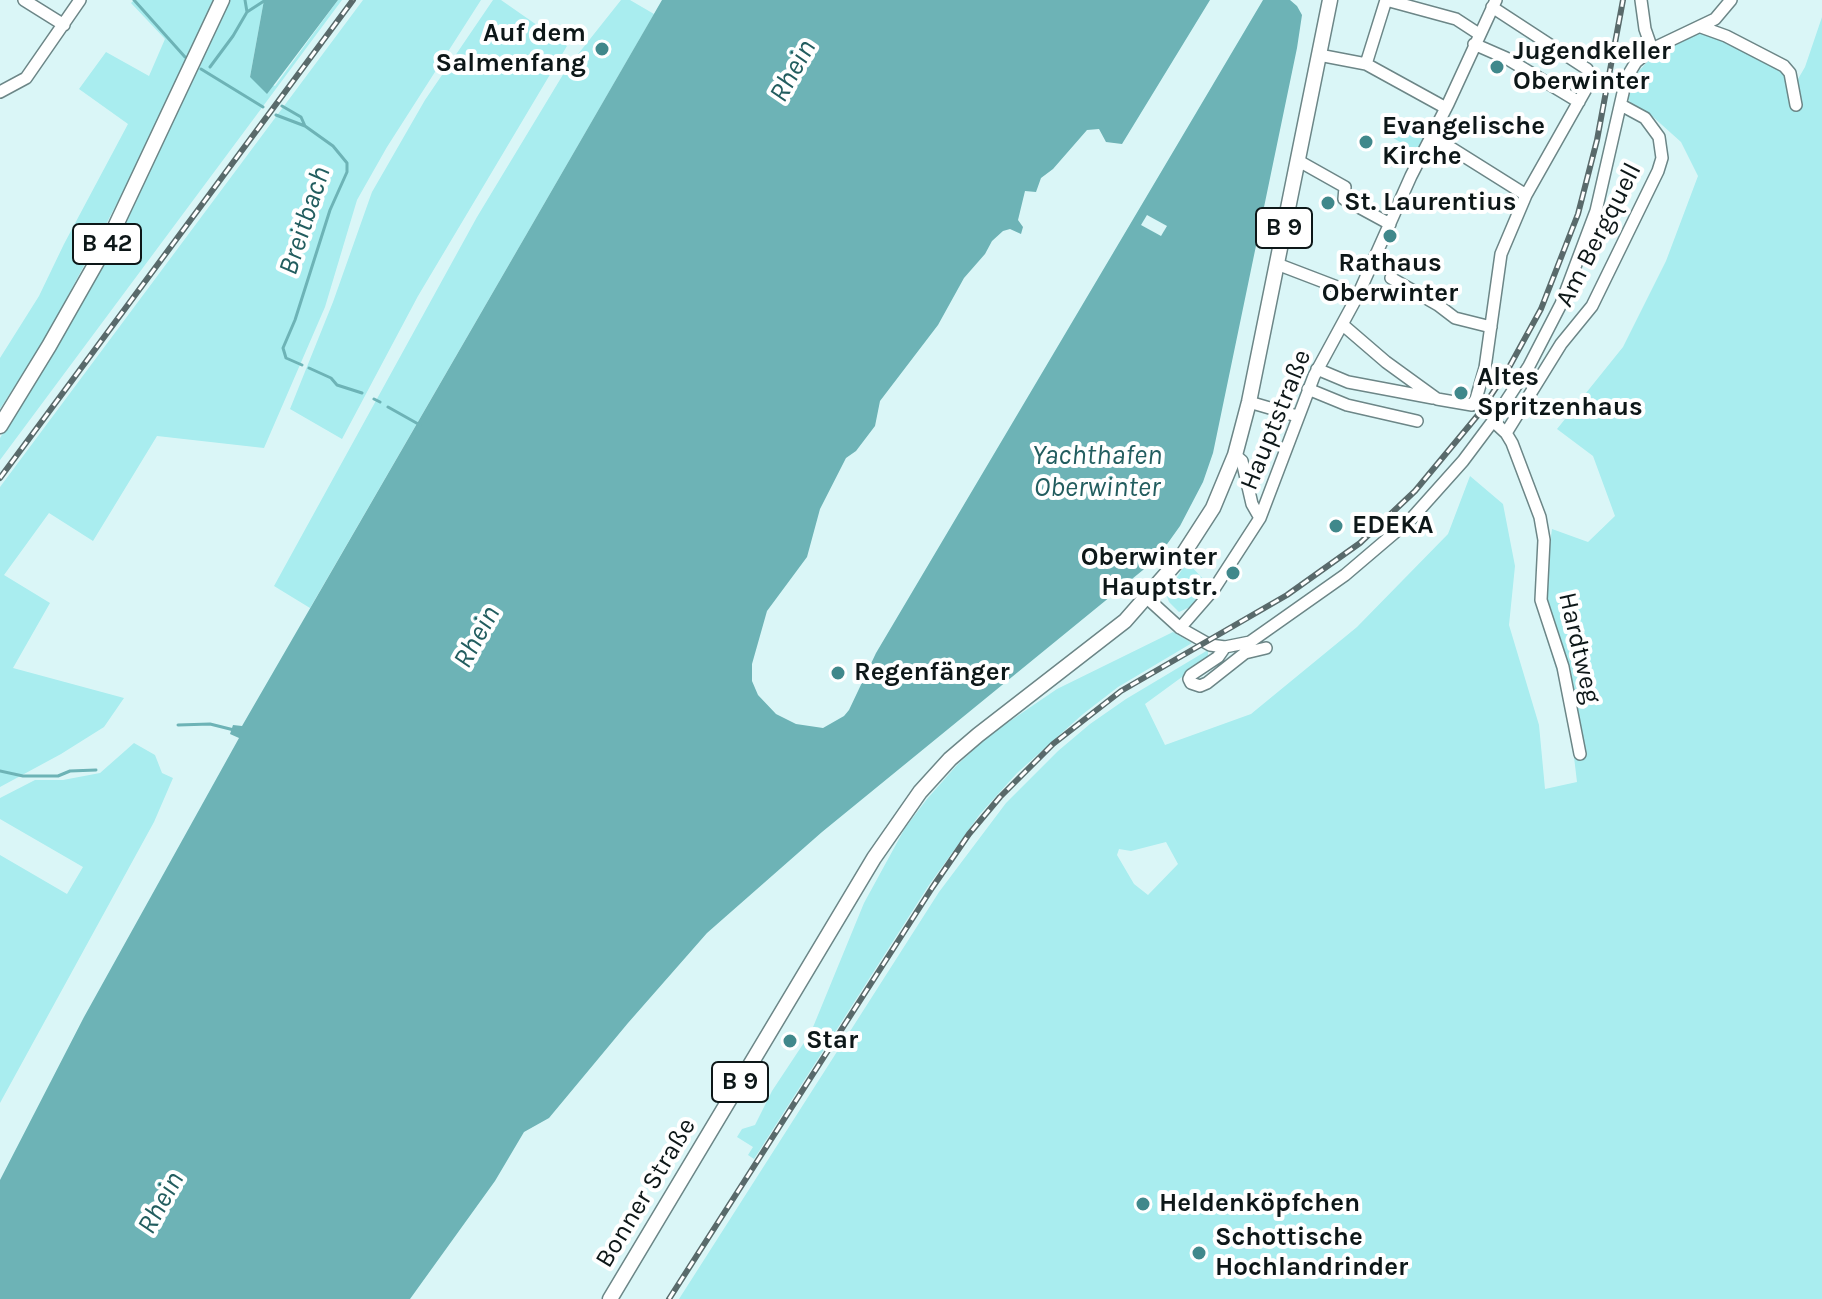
<!DOCTYPE html>
<html>
<head>
<meta charset="utf-8">
<style>
  body { margin:0 }
  canvas { display:block; background:#daf6f7 }
</style>
</head>
<body>
<canvas width="1822" height="1299"></canvas>
<script>
const ctx = document.querySelector('canvas').getContext('2d');
ctx.lineJoin = 'round';
function fillPath(path, color) {
  ctx.fillStyle = color;
  ctx.fill(path, 'evenodd');
}
function shape(rows) {
  const path = new Path2D();
  for (const r of rows) {
    path.moveTo(r[0], r[1]);
    for (let i = 2; i < r.length; i += 2) path.lineTo(r[i], r[i + 1]);
  }
  return path;
}
function trace(path, color, width, dash) {
  ctx.strokeStyle = color;
  ctx.lineWidth = width;
  ctx.lineCap = dash ? 'butt' : 'round';
  ctx.setLineDash(dash || []);
  ctx.stroke(path);
}
function label(font, color, halo, rows, align = 'center') {
  ctx.font = font + ' Karla,sans-serif';
  ctx.lineWidth = 8;
  ctx.setLineDash([]);
  ctx.textBaseline = 'middle';
  ctx.strokeStyle = halo;
  ctx.fillStyle = color;
  for (const [text, x, y, turn = 0] of rows) {
    ctx.save();
    ctx.translate(x, y);
    ctx.rotate((+turn || 0) * Math.PI / 180);
    ctx.textAlign = isNaN(turn) ? turn : align;
    if (halo) ctx.strokeText(text, 0, 0);
    ctx.fillText(text, 0, 0);
    ctx.restore();
  }
}
fillPath(shape([
  [134,0,214,0,131,177,45,339,0,409,0,358,39,296,64,244,128,124,79,89,106,52,149,76,165,39,131,3],
  [230,0,264,0,250,77,275,86,338,0,342,0,0,460,0,438,117,242],
  [363,0,481,0,387,147,357,200,325,307,264,448,157,436,93,541,49,513,4,575,50,603,13,668,124,698,104,727,61,754,0,787,0,487],
  [493,0,501,0,567,46,418,296,342,439,290,409,333,302,372,192,425,100],
  [621,0,630,0,654,14,310,608,274,586,477,217,567,68],
  [1822,17,1822,1299,679,1299,939,892,1006,803,1058,751,1090,724,1126,699,1208,650,1208,658,1145,704,1165,745,1251,714,1357,627,1448,534,1470,476,1503,504,1515,566,1509,625,1539,725,1545,789,1577,782,1568,707,1543,627,1548,600,1546,572,1552,529,1588,542,1615,516,1593,456,1557,429,1623,347,1666,261,1698,176,1681,142,1652,116,1634,108,1627,97,1639,71,1648,61,1661,51,1701,33,1709,34,1784,70,1786,78,1798,79,1805,67],
  [1166,842,1178,864,1148,895,1134,884,1117,855,1119,849,1131,851],
  [1398,118,1428,133,1418,153,1390,136],
  [1187,562,1209,585,1190,607,1179,612,1169,602,1166,594],
  [1173,632,1192,643,1118,687,1083,714,1017,773,980,814,929,885,754,1159,748,1155,753,1147,737,1137,742,1129,755,1125,772,1091,811,1032,864,903,905,828,927,799,957,765,991,734,1057,689],
  [134,743,155,755,162,773,173,778,154,822,0,1103,0,855,67,894,83,867,0,819,0,798,35,780,63,780,100,773]
]), '#a9edef');
fillPath(shape([
  [264,0,338,0,267,94,250,77],
  [662,0,1210,0,1122,144,1106,142,1099,129,1087,130,1053,169,1041,178,1036,192,1025,191,1018,220,1023,227,1021,234,1010,229,1003,231,992,241,985,254,964,278,938,325,880,401,875,426,856,451,846,458,820,509,807,557,767,611,752,664,752,681,758,695,776,714,796,724,823,728,844,716,849,710,876,653,1263,0,1290,0,1297,6,1302,15,1297,48,1213,453,1203,482,1180,526,1165,547,1143,570,822,832,707,933,628,1023,549,1118,524,1132,495,1181,410,1299,0,1299,0,1180,84,1017,239,738,230,734,233,725,242,726]
]), '#6db3b6');
fillPath(shape([
  [1147,215,1167,226,1161,236,1141,225]
]), '#daf6f7');
trace(shape([
  [134,0,185,57],
  [245,0,247,12],
  [210,67,233,36,247,12,264,1],
  [201,69,263,107],
  [282,106,301,117,305,126],
  [276,115,305,126,333,146,347,163,347,172,330,210,295,320,283,348,286,358,302,365],
  [309,368,331,378,337,385,362,393],
  [374,399,380,402],
  [388,407,420,425],
  [178,725,210,724,234,730],
  [0,771,23,776,58,776,70,771,96,770]
]), '#6db3b6', 3);
const minor = shape([
  [24,0,64,25],
  [1386,0,1456,19,1479,34],
  [1641,0,1645,29,1652,49],
  [1701,27,1726,36,1784,66,1790,73,1796,105],
  [1474,44,1506,58,1579,102],
  [1319,55,1366,64,1446,108],
  [1366,64,1386,0],
  [0,92,26,78,80,0],
  [1432,136,1526,195],
  [1297,160,1345,187,1344,199,1390,224],
  [1277,264,1358,295],
  [1391,278,1438,305,1455,318,1491,327],
  [1343,325,1386,362,1437,399,1472,405,1476,399,1485,368,1501,254,1526,195,1591,80,1587,69,1492,7],
  [1317,369,1348,382,1433,398],
  [1308,389,1347,405,1417,421],
  [1249,402,1297,416],
  [1493,421,1506,433,1512,443,1540,517,1544,540,1541,600,1563,667,1580,754],
  [1506,433,1561,344,1592,306,1658,171,1662,158,1659,137,1645,118,1621,105],
  [1235,455,1242,461,1252,504,1260,518],
  [1147,598,1180,628,1210,645,1225,647,1250,642,1345,575,1412,518,1463,461,1493,421,1529,366,1561,304,1596,211,1625,84,1630,72,1636,62,1652,49,1715,19,1731,0],
  [1180,628,1214,589,1260,518,1314,376,1358,295,1411,176,1448,104,1496,0],
  [1225,647,1218,657,1191,675,1189,679,1191,683,1200,686,1207,683,1245,653,1266,648]
]);
const major = shape([
  [0,426,49,346,108,242,222,0],
  [610,1299,874,858,920,792,950,759,978,735,1125,621,1182,556,1213,508,1235,455,1249,402,1330,0]
]);
trace(minor, '#6c8687', 14);
trace(major, '#6c8687', 17);
trace(minor, '#fff', 11);
trace(major, '#fff', 14);
const rail = shape([
  [0,478,353,0],
  [669,1299,932,888,969,834,1000,797,1053,744,1121,691,1287,595,1360,543,1415,491,1478,415,1507,371,1541,309,1578,214,1597,140,1623,0]
]);
trace(rail, '#596a6b', 6);
trace(rail, '#fff', 3, [9]);
for (const [x, y, r, color] of [
  [602,49,8,"#40888b"],
  [1497,67,8,"#40888b"],
  [1366,142,8,"#40888b"],
  [1328,203,8,"#40888b"],
  [1390,236,8,"#40888b"],
  [1461,393,8,"#40888b"],
  [1336,526,8,"#40888b"],
  [1233,573,8,"#40888b"],
  [838,673,8,"#40888b"],
  [790,1041,8,"#40888b"],
  [1143,1204,8,"#40888b"],
  [1199,1253,8,"#40888b"]
]) {
  const dot = new Path2D();
  dot.arc(x, y, r, 0, 2 * Math.PI);
  ctx.fillStyle = color;
  ctx.fill(dot);
  trace(dot, '#fff', 3);
}
for (const [x, y, w] of [
  [1284,228,56],
  [107,244,68],
  [740,1082,56]
]) {
  const box = new Path2D();
  box.roundRect(x - w / 2, y - 20, w, 40, 6);
  ctx.fillStyle = '#fff';
  ctx.fill(box);
  trace(box, '#0d1718', 2);
}
label('bold 24px', '#0d1718', null, [
  ["B 9",1284,228],
  ["B 42",107,244],
  ["B 9",740,1082]
]);
label('bold 26px', '#0d1718', '#fff', [
  ["Auf dem",586,34,"right"],
  ["Salmenfang",586,64,"right"],
  ["Jugendkeller",1513,52],
  ["Oberwinter",1513,82],
  ["Evangelische",1382,127],
  ["Kirche",1382,157],
  ["St. Laurentius",1344,203],
  ["Rathaus",1390,264,"center"],
  ["Oberwinter",1390,294,"center"],
  ["Altes",1477,378],
  ["Spritzenhaus",1477,408],
  ["EDEKA",1352,526],
  ["Oberwinter",1217,558,"right"],
  ["Hauptstr.",1217,588,"right"],
  ["Regenfänger",854,673],
  ["Star",806,1041],
  ["Heldenköpfchen",1159,1204],
  ["Schottische",1215,1238],
  ["Hochlandrinder",1215,1268]
], 'left');
label('26px', '#0d1718', '#fff', [
  ["Am Bergquell",1599,235,-63],
  ["Hauptstraße",1276,420,-68],
  ["Hardtweg",1579,648,77],
  ["Bonner Straße",646,1193,-59]
]);
label('italic 28px', '#225d5f', '#fff', [
  ["Rhein",793,71,-61],
  ["Breitbach",305,221,-72],
  ["Yachthafen",1097,456],
  ["Oberwinter",1097,488],
  ["Rhein",477,637,-61],
  ["Rhein",161,1203,-61]
]);
</script>
</body>
</html>
